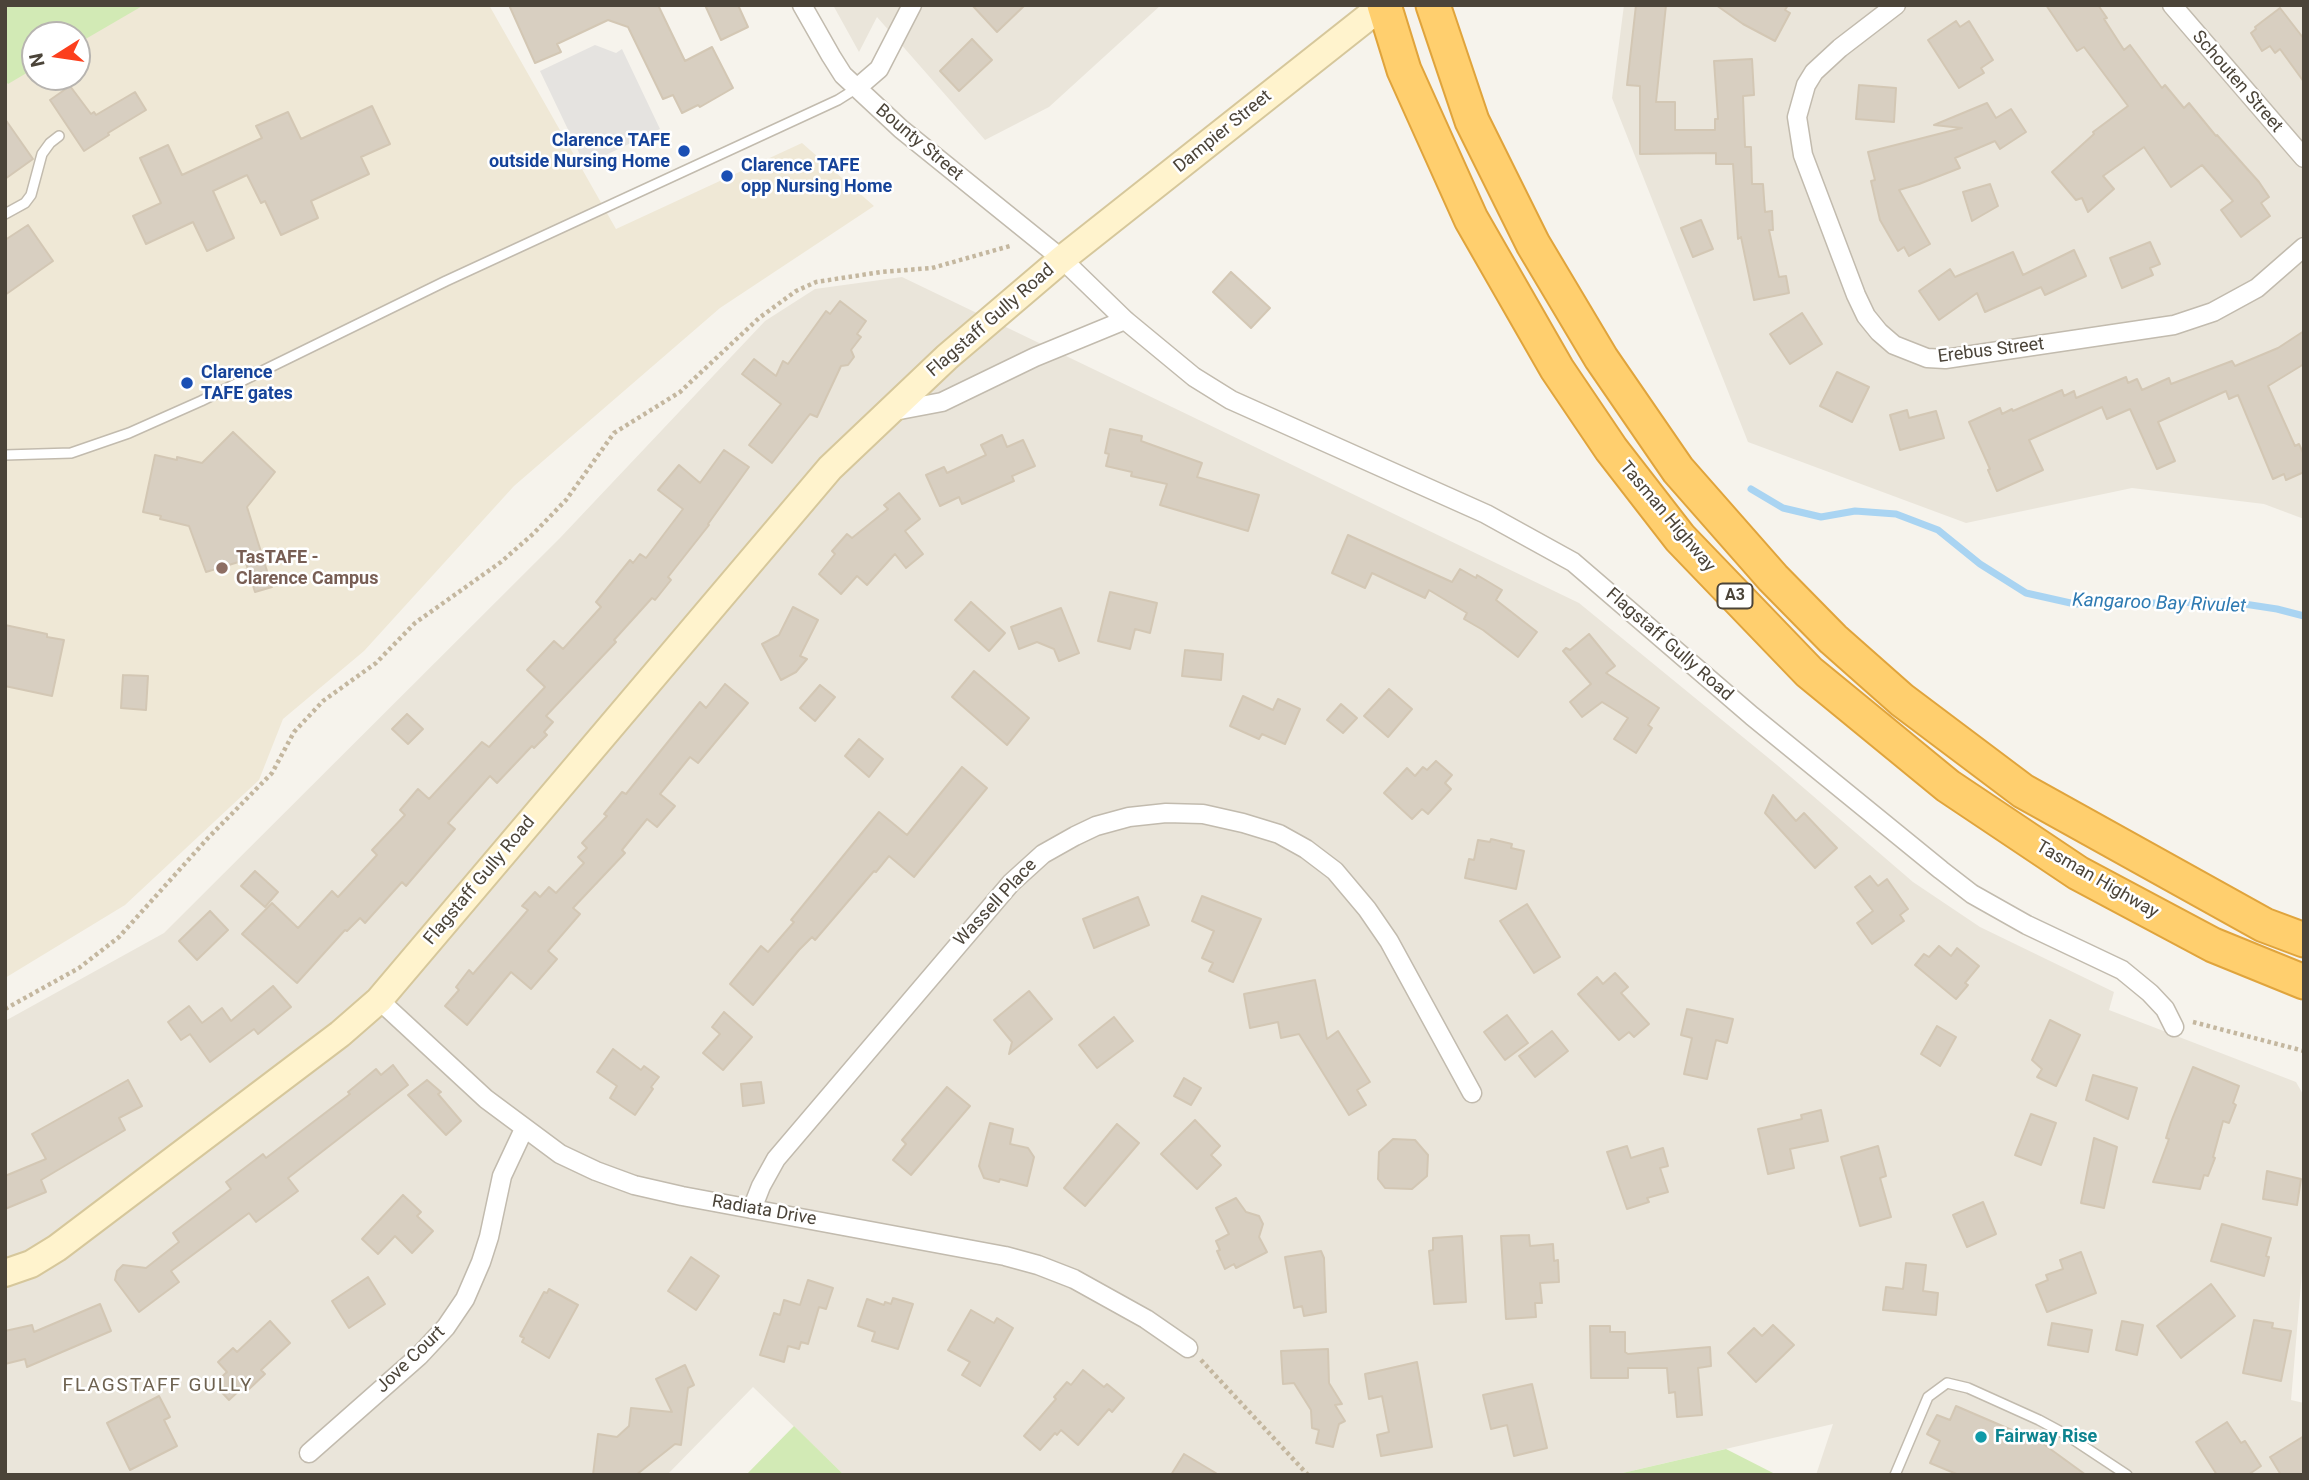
<!DOCTYPE html>
<html>
<head>
<meta charset="utf-8">
<style>
  body { margin:0 }
  #map { position:relative; width:2309px; height:1480px; overflow:hidden; background:#f6f3ec; font-family:Roboto,sans-serif }
  canvas { display:block }
  .frame { position:absolute; inset:0; border:7px solid #4b4439; pointer-events:none }
  .north { position:absolute; left:21px; top:21px; width:70px; height:70px; box-sizing:border-box; background:#fff; border:2px solid #b7b4b0; border-radius:50%; rotate:258deg; font-size:19px; font-weight:700; line-height:28px; text-align:center; color:#4b4439 }
  .north::after { content:''; display:block; margin:auto; width:24px; height:32px; background:#fc3f1d; clip-path:polygon(50% 0,100% 100%,50% 72%,0 100%) }
</style>
</head>
<body>
<div id="map">
<canvas width="2309" height="1480"></canvas>
<div class="frame"></div>
<div class="north">N</div>
</div>
<script>
const ctx = document.querySelector('canvas').getContext('2d');
ctx.lineJoin = 'round';
function fillPath(path, color) {
  ctx.fillStyle = color;
  ctx.fill(path, 'evenodd');
}
function shape(rows) {
  const path = new Path2D();
  for (const r of rows) {
    path.moveTo(r[0], r[1]);
    for (let i = 2; i < r.length; i += 2) path.lineTo(r[i], r[i + 1]);
  }
  return path;
}
function trace(path, color, width, dash) {
  ctx.strokeStyle = color;
  ctx.lineWidth = width;
  ctx.lineCap = dash ? 'butt' : 'round';
  ctx.setLineDash(dash || []);
  ctx.stroke(path);
}
function label(font, color, halo, rows, align = 'center') {
  ctx.font = font + ' Roboto,sans-serif';
  ctx.lineWidth = 5;
  ctx.setLineDash([]);
  ctx.textBaseline = 'middle';
  ctx.strokeStyle = halo;
  ctx.fillStyle = color;
  for (const [text, x, y, turn = 0] of rows) {
    ctx.save();
    ctx.translate(x, y);
    ctx.rotate((+turn || 0) * Math.PI / 180);
    ctx.textAlign = isNaN(turn) ? turn : align;
    if (halo) ctx.strokeText(text, 0, 0);
    ctx.fillText(text, 0, 0);
    ctx.restore();
  }
}
fillPath(shape([
  [833,5,1161,5,1049,107,985,140,877,17,859,52],
  [1624,5,2304,5,2304,519,2264,504,2132,488,1966,523,1748,442,1612,98],
  [902,277,1579,603,1777,765,1913,882,1980,927,2114,992,2109,1010,2296,1082,2304,1096,2304,1249,2291,1400,2304,1403,2304,1475,1816,1475,1833,1424,1614,1475,844,1475,753,1387,667,1475,5,1475,5,1021,164,933,560,538,765,321,815,289]
]), '#eae5da');
fillPath(shape([
  [5,5,489,5,616,229,802,143,874,206,720,308,514,486,364,651,283,719,259,780,125,905,5,978],
  [35,35,77,35,77,77,35,77]
]), '#efe8d6');
fillPath(shape([
  [5,5,144,5,77,44,77,35,35,35,35,68,8,84,5,80],
  [794,1426,844,1475,746,1475],
  [1726,1449,1777,1475,1614,1475]
]), '#d2eab5');
fillPath(shape([
  [595,45,616,53,622,49,660,129,585,165,540,71]
]), '#e5e3e0');
trace(shape([
  [1751,489,1783,508,1821,517,1855,511,1896,514,1938,530,1980,564,2026,593,2075,604,2231,602,2277,609,2304,616]
]), '#a9d4f2', 7);
const building = shape([
  [509,5,658,5,685,61,712,47,733,88,700,107,698,105,682,113,673,95,663,99,628,27,608,20,557,44,561,52,535,63,509,5],
  [705,5,738,5,748,27,721,40,705,5],
  [972,5,1025,5,997,32,972,5],
  [1636,5,1666,5,1656,102,1675,102,1675,130,1715,130,1715,119,1718,119,1714,61,1752,59,1754,95,1743,96,1745,147,1751,147,1752,184,1763,184,1765,212,1772,211,1773,230,1769,230,1779,277,1786,276,1789,293,1754,300,1741,237,1738,239,1733,164,1716,164,1716,153,1640,154,1640,86,1627,85,1636,5],
  [1716,5,1788,5,1785,10,1790,13,1775,41,1743,24,1716,5],
  [2046,5,2098,5,2107,18,2104,19,2124,50,2130,45,2162,88,2165,85,2184,108,2189,103,2216,136,2217,135,2259,182,2269,197,2261,203,2270,216,2241,237,2221,210,2233,201,2202,165,2171,187,2144,147,2103,176,2114,189,2088,212,2082,198,2076,200,2052,172,2094,134,2093,132,2128,106,2084,47,2077,51,2046,5],
  [2280,8,2304,39,2304,82,2280,49,2275,53,2270,46,2262,51,2251,33,2256,29,2255,27,2280,8],
  [1956,21,1960,27,1969,21,1993,60,1981,68,1984,73,1959,88,1928,40,1956,21],
  [972,39,992,60,959,91,940,71,972,39],
  [1859,85,1896,88,1894,122,1856,119,1859,85],
  [70,86,91,114,94,112,96,115,135,92,146,110,108,133,109,135,84,151,50,100,70,86],
  [1987,103,1996,118,2011,109,2026,132,2000,149,1995,141,1955,158,1960,168,1919,184,1899,190,1930,244,1909,256,1904,247,1898,251,1880,220,1871,181,1875,180,1868,152,1962,128,1934,125,1987,103],
  [372,106,390,144,361,157,369,174,311,201,318,218,281,235,265,201,261,203,247,175,213,191,234,238,207,251,193,222,146,244,133,216,161,203,140,158,168,145,182,175,262,138,256,126,288,112,301,139,372,106],
  [5,119,33,159,5,179,5,119],
  [1990,184,1998,206,1972,221,1963,192,1990,184],
  [1701,220,1713,249,1693,257,1681,228,1701,220],
  [28,225,53,261,5,295,5,240,28,225],
  [2150,242,2160,264,2150,268,2153,275,2122,288,2110,258,2150,242],
  [2074,250,2086,276,2045,295,2041,287,1985,312,1977,293,1939,320,1919,291,1950,269,1955,277,2013,252,2023,275,2074,250],
  [1231,272,1270,308,1251,328,1213,292,1231,272],
  [840,301,866,321,857,334,861,337,851,350,854,357,848,365,841,366,817,417,810,414,772,463,749,445,781,404,742,374,754,359,776,376,783,361,788,364,826,311,830,314,840,301],
  [1802,313,1822,344,1790,364,1770,334,1802,313],
  [2304,331,2304,364,2268,386,2295,446,2299,444,2304,455,2304,472,2286,480,2284,474,2273,479,2238,395,2229,399,2226,391,2158,422,2175,461,2157,469,2130,409,2107,419,2102,407,2029,440,2043,470,1997,491,1988,470,1990,469,1969,422,2000,408,2002,414,2012,409,2013,411,2062,390,2064,396,2074,391,2076,398,2126,377,2128,383,2137,379,2142,390,2169,378,2171,384,2232,361,2235,366,2278,348,2304,331],
  [1837,372,1869,387,1852,422,1820,406,1837,372],
  [1907,410,1909,418,1936,411,1944,438,1900,450,1890,415,1907,410],
  [1110,429,1142,436,1141,441,1202,463,1197,477,1259,495,1248,531,1160,505,1167,484,1131,476,1132,472,1106,466,1109,454,1105,453,1110,429],
  [233,432,275,472,247,507,272,587,255,592,245,560,206,572,189,526,160,519,161,516,143,512,155,455,177,460,177,457,202,463,233,432],
  [1002,435,1007,447,1023,440,1035,466,1012,476,1014,481,962,504,959,497,940,506,926,475,944,467,947,473,986,455,981,445,1002,435],
  [724,450,749,467,708,524,709,525,668,577,671,580,655,600,652,598,614,640,616,642,546,716,553,722,544,732,547,735,534,748,532,746,497,783,490,776,448,823,455,829,406,886,402,882,365,923,360,918,347,931,345,930,297,983,242,934,272,903,298,928,332,891,338,897,377,855,372,850,405,815,400,810,418,789,429,799,482,742,489,747,545,687,527,670,554,641,563,649,601,607,596,602,630,560,633,563,640,554,646,558,683,509,658,490,679,465,700,483,724,450],
  [899,493,920,519,905,531,923,554,906,568,895,554,867,585,857,576,841,594,819,574,835,554,832,551,847,534,852,538,888,509,884,505,899,493],
  [1348,535,1452,582,1460,569,1476,578,1477,575,1502,590,1496,600,1537,632,1518,657,1483,630,1464,619,1467,613,1429,590,1425,598,1372,573,1365,588,1332,573,1348,535],
  [1110,592,1157,603,1150,633,1135,629,1130,649,1098,641,1110,592],
  [971,602,1005,633,989,651,955,620,971,602],
  [793,607,818,620,800,656,807,659,796,672,781,680,762,644,779,635,793,607],
  [1061,608,1079,653,1059,661,1054,649,1037,642,1019,649,1011,627,1061,608],
  [5,625,47,634,47,637,64,640,52,696,5,686,5,625],
  [1589,634,1615,666,1606,673,1659,708,1648,725,1652,728,1636,753,1614,739,1628,718,1602,702,1582,717,1570,702,1591,684,1563,651,1566,648,1570,650,1589,634],
  [1185,650,1223,654,1221,680,1182,676,1185,650],
  [974,671,1029,718,1007,745,952,697,974,671],
  [123,675,148,676,146,710,121,708,123,675],
  [725,684,748,703,698,763,690,757,660,794,675,806,657,827,647,819,622,850,625,853,573,908,580,914,548,951,557,959,531,989,511,972,467,1025,445,1006,459,990,456,987,469,970,473,974,528,910,522,906,535,892,540,897,549,887,556,893,584,863,578,857,587,848,582,843,607,816,604,814,622,792,626,794,700,702,706,708,725,684],
  [820,685,835,697,815,721,800,708,820,685],
  [1389,689,1412,709,1388,737,1364,716,1389,689],
  [1243,696,1273,710,1278,699,1300,709,1285,744,1262,734,1259,739,1230,726,1243,696],
  [1341,704,1357,718,1343,733,1327,720,1341,704],
  [407,714,423,729,408,744,392,729,407,714],
  [859,739,883,759,869,777,845,756,859,739],
  [1436,761,1452,775,1445,783,1451,789,1428,814,1422,809,1412,819,1384,793,1407,768,1415,776,1423,767,1427,770,1436,761],
  [962,767,987,788,914,877,889,856,876,872,874,871,815,940,812,937,799,950,753,1005,730,984,761,946,768,952,794,922,791,920,879,812,907,835,962,767],
  [1773,795,1796,821,1804,813,1837,848,1815,868,1765,813,1773,795],
  [1491,839,1512,844,1511,848,1524,851,1516,889,1465,878,1469,859,1474,860,1478,840,1490,842,1491,839],
  [255,871,278,892,265,907,241,886,255,871],
  [1870,876,1878,886,1887,879,1908,909,1900,915,1904,921,1872,944,1857,923,1873,911,1855,887,1870,876],
  [1202,896,1261,919,1233,982,1209,971,1213,963,1202,958,1214,931,1192,921,1202,896],
  [1138,897,1149,925,1094,948,1083,919,1138,897],
  [1527,904,1560,957,1534,973,1500,921,1527,904],
  [210,911,228,930,197,960,179,941,210,911],
  [1939,946,1951,956,1957,948,1979,966,1965,983,1968,985,1956,999,1915,965,1924,954,1929,957,1939,946],
  [1615,973,1628,987,1621,993,1649,1024,1634,1037,1629,1032,1619,1040,1578,994,1597,977,1603,984,1615,973],
  [1315,980,1327,1039,1338,1031,1370,1082,1357,1090,1366,1105,1349,1115,1299,1034,1281,1038,1278,1022,1250,1028,1244,994,1315,980],
  [273,986,291,1007,258,1034,254,1029,210,1062,190,1034,181,1040,168,1022,189,1006,202,1023,222,1008,231,1021,273,986],
  [1029,991,1052,1019,1009,1054,1012,1042,994,1020,1029,991],
  [1687,1009,1733,1019,1727,1043,1716,1040,1707,1079,1684,1074,1692,1038,1681,1035,1687,1009],
  [724,1012,752,1037,723,1070,703,1053,720,1034,712,1027,724,1012],
  [1507,1015,1528,1043,1505,1060,1484,1032,1507,1015],
  [1114,1017,1133,1041,1097,1068,1079,1045,1114,1017],
  [2050,1020,2080,1035,2056,1086,2037,1077,2042,1069,2032,1060,2050,1020],
  [1937,1026,1956,1037,1940,1066,1921,1054,1937,1026],
  [1552,1031,1568,1051,1535,1077,1519,1056,1552,1031],
  [613,1049,641,1070,644,1066,659,1077,651,1087,653,1089,635,1115,610,1098,617,1086,597,1072,613,1049],
  [393,1065,408,1085,288,1178,298,1191,256,1222,249,1213,171,1271,179,1282,139,1312,115,1280,117,1271,123,1265,146,1268,179,1242,173,1233,231,1189,226,1182,263,1154,266,1158,350,1094,348,1092,376,1069,381,1075,393,1065],
  [2193,1067,2239,1086,2233,1103,2236,1105,2229,1123,2223,1121,2213,1157,2215,1158,2208,1176,2204,1175,2200,1189,2153,1182,2169,1139,2166,1138,2171,1122,2193,1067],
  [2093,1075,2137,1088,2128,1119,2086,1100,2093,1075],
  [1184,1078,1201,1088,1191,1105,1174,1096,1184,1078],
  [128,1080,142,1106,119,1118,125,1130,41,1180,46,1192,5,1209,5,1176,46,1159,32,1134,128,1080],
  [427,1080,441,1092,438,1094,461,1121,446,1135,408,1095,427,1080],
  [761,1082,764,1103,743,1106,741,1084,761,1082],
  [947,1087,970,1106,911,1175,893,1160,906,1144,902,1140,947,1087],
  [1821,1110,1828,1141,1790,1149,1794,1168,1768,1174,1758,1129,1802,1119,1801,1115,1821,1110],
  [2031,1114,2056,1123,2041,1165,2015,1155,2031,1114],
  [1195,1120,1220,1146,1211,1155,1221,1165,1197,1189,1161,1154,1195,1120],
  [990,1123,1013,1129,1010,1144,1028,1148,1034,1157,1027,1186,1000,1179,999,1182,984,1178,979,1166,990,1123],
  [1117,1124,1139,1143,1085,1206,1064,1188,1117,1124],
  [2094,1138,2117,1147,2104,1208,2081,1203,2094,1138],
  [1393,1139,1415,1140,1428,1155,1427,1176,1412,1189,1385,1188,1378,1179,1379,1152,1393,1139],
  [1627,1146,1631,1158,1663,1148,1668,1166,1660,1168,1668,1192,1647,1198,1649,1202,1627,1209,1607,1152,1627,1146],
  [1878,1146,1886,1176,1880,1178,1891,1217,1860,1226,1841,1157,1878,1146],
  [2267,1171,2301,1179,2297,1205,2263,1199,2267,1171],
  [403,1195,421,1212,417,1216,433,1231,412,1253,395,1236,378,1254,362,1239,403,1195],
  [1236,1198,1246,1212,1259,1216,1263,1224,1259,1237,1267,1252,1236,1268,1234,1264,1225,1269,1217,1251,1220,1250,1216,1241,1229,1234,1216,1208,1236,1198],
  [1983,1202,1996,1234,1967,1247,1953,1215,1983,1202],
  [2222,1224,2271,1238,2266,1256,2269,1257,2264,1276,2211,1261,2222,1224],
  [1529,1235,1530,1246,1553,1244,1554,1261,1558,1260,1559,1282,1540,1283,1542,1303,1535,1303,1536,1317,1506,1319,1501,1236,1529,1235],
  [1462,1236,1466,1302,1434,1304,1429,1251,1433,1250,1433,1238,1462,1236],
  [1321,1251,1324,1258,1326,1312,1304,1316,1302,1306,1294,1308,1285,1257,1321,1251],
  [2081,1252,2096,1293,2047,1312,2036,1285,2048,1280,2046,1275,2063,1269,2060,1260,2081,1252],
  [691,1257,719,1276,696,1310,668,1291,691,1257],
  [1906,1263,1926,1265,1923,1291,1938,1293,1936,1315,1883,1310,1886,1287,1903,1289,1906,1263],
  [368,1277,385,1304,349,1328,332,1301,368,1277],
  [808,1280,833,1288,826,1309,819,1307,808,1344,801,1342,799,1349,788,1346,784,1362,760,1355,774,1313,780,1315,784,1300,800,1305,808,1280],
  [2211,1284,2235,1316,2181,1358,2157,1326,2211,1284],
  [549,1289,578,1305,549,1358,522,1342,524,1338,520,1336,544,1292,547,1293,549,1289],
  [893,1298,913,1304,898,1349,872,1341,875,1332,858,1326,867,1299,884,1305,885,1302,891,1304,893,1298],
  [100,1304,111,1331,27,1367,25,1359,5,1364,5,1331,32,1325,34,1332,100,1304],
  [971,1310,994,1323,997,1318,1013,1328,980,1386,962,1375,970,1362,948,1350,971,1310],
  [2254,1320,2273,1323,2272,1328,2291,1331,2281,1381,2243,1373,2254,1320],
  [270,1321,290,1343,261,1370,265,1374,247,1391,243,1387,229,1400,214,1384,227,1372,218,1362,233,1348,237,1352,270,1321],
  [2122,1321,2143,1325,2137,1355,2116,1350,2122,1321],
  [2052,1323,2092,1330,2088,1352,2048,1345,2052,1323],
  [1773,1325,1794,1345,1756,1382,1728,1353,1754,1328,1762,1336,1773,1325],
  [1590,1326,1610,1326,1610,1332,1625,1332,1625,1352,1628,1354,1710,1347,1711,1366,1698,1368,1702,1415,1677,1417,1675,1392,1669,1393,1667,1368,1628,1368,1628,1378,1591,1378,1590,1326],
  [1328,1349,1329,1383,1342,1404,1335,1405,1345,1421,1339,1424,1333,1447,1316,1443,1319,1430,1312,1428,1311,1410,1294,1383,1283,1384,1281,1351,1328,1349],
  [1417,1362,1432,1447,1381,1456,1377,1435,1389,1432,1382,1396,1369,1399,1365,1374,1417,1362],
  [685,1365,694,1385,688,1388,681,1445,675,1444,636,1475,593,1475,598,1434,617,1437,629,1426,631,1408,672,1412,656,1379,685,1365],
  [1083,1370,1104,1387,1107,1384,1124,1398,1112,1412,1109,1409,1078,1445,1061,1430,1057,1435,1055,1433,1040,1450,1024,1436,1056,1399,1054,1397,1067,1382,1071,1385,1083,1370],
  [1532,1384,1547,1448,1514,1456,1507,1425,1491,1429,1483,1395,1532,1384],
  [159,1396,170,1417,164,1420,177,1446,130,1470,107,1423,159,1396],
  [1956,1406,2042,1443,2086,1475,1959,1475,1930,1463,1940,1441,1927,1434,1937,1415,1950,1420,1956,1406],
  [2227,1422,2241,1443,2245,1441,2261,1466,2248,1475,2217,1475,2196,1442,2227,1422],
  [2304,1436,2304,1475,2281,1475,2270,1457,2304,1436],
  [1184,1454,1219,1475,1171,1475,1184,1454]
]);
fillPath(building, '#d8cfc1');
trace(building, '#d3c7b4', 2);
const lane = shape([
  [5,214,25,203,31,195,42,154,50,143,59,136],
  [5,455,71,453,129,433,201,401,446,281,838,100,857,88],
  [1895,1475,1928,1397,1947,1383,1968,1388,2039,1420,2065,1434,2127,1475]
]);
const street = shape([
  [802,5,831,56,843,75,857,88,901,129,1062,259,1125,320,1194,377,1231,400,1486,514,1573,562,1752,716,1941,870,1972,894,2027,925,2122,970,2150,993,2165,1009,2174,1027],
  [1896,5,1840,48,1814,72,1806,85,1797,117,1803,155,1856,295,1866,316,1879,332,1894,345,1927,358,1945,359,2174,325,2213,312,2257,288,2304,247],
  [2172,5,2304,158],
  [857,88,879,69,912,5],
  [889,412,942,402,1035,357,1125,320],
  [379,1000,486,1099,560,1154,596,1171,634,1185,682,1196,1005,1256,1038,1265,1074,1279,1146,1319,1188,1348],
  [752,1209,761,1186,776,1159,1011,883,1043,854,1075,836,1096,826,1129,817,1166,813,1203,814,1243,823,1279,834,1306,849,1335,871,1367,909,1389,941,1472,1093],
  [309,1453,419,1356,446,1327,465,1299,481,1262,489,1237,502,1176,524,1129]
]);
const secondary = shape([
  [5,1273,31,1264,57,1248,340,1034,379,1000,830,468,947,357,1062,259,1383,5]
]);
const highway = shape([
  [1384,5,1404,70,1471,219,1557,369,1611,449,1680,538,1809,672,1948,786,2078,873,2213,945,2304,982],
  [1433,5,1472,121,1533,244,1601,358,1678,470,1773,578,1833,639,1902,700,2023,791,2264,925,2304,940]
]);
trace(lane, '#c2bbae', 12);
trace(street, '#c2bbae', 21);
trace(secondary, '#d6c79b', 30);
trace(highway, '#e0a43c', 37);
trace(shape([
  [5,1009,79,968,119,937,208,838,272,773,294,732,323,701,376,663,415,623,501,562,533,534,566,500,614,433,680,392,759,318,796,291,816,282,881,272,932,268,1010,246],
  [2193,1022,2304,1051],
  [1201,1360,1308,1475]
]), '#c4b79f', 4.5, [3.5, 3.5]);
trace(lane, '#fff', 9);
trace(street, '#fff', 18);
trace(secondary, '#fff3cd', 26);
trace(highway, '#ffcf6e', 33);
for (const [x, y, r, color] of [
  [684,151,7,"#1a4fb4"],
  [727,176,7,"#1a4fb4"],
  [187,383,7,"#1a4fb4"],
  [222,568,7,"#8d6e63"],
  [1981,1437,7,"#0f9aa8"]
]) {
  const dot = new Path2D();
  dot.arc(x, y, r, 0, 2 * Math.PI);
  ctx.fillStyle = color;
  ctx.fill(dot);
  trace(dot, '#fff', 2.5);
}
for (const [x, y, w] of [
  [1735,596,35]
]) {
  const box = new Path2D();
  box.roundRect(x - w / 2, y - 12.5, w, 25, 5);
  ctx.fillStyle = '#fff';
  ctx.fill(box);
  trace(box, '#4b4439', 2);
}
label('bold 16px', '#4b4439', null, [
  ["A3",1735,596]
]);
label('18px', '#4b4439', '#fff', [
  ["Schouten Street",2237,82,49],
  ["Dampier Street",1223,132,-39],
  ["Bounty Street",919,143,40],
  ["Flagstaff Gully Road",991,321,-41],
  ["Erebus Street",1991,351,-7],
  ["Tasman Highway",1667,517,50],
  ["Flagstaff Gully Road",1669,645,41],
  ["Tasman Highway",2097,880,30],
  ["Flagstaff Gully Road",480,881,-50],
  ["Wassell Place",996,903,-47],
  ["Radiata Drive",764,1211,10],
  ["Jove Court",411,1360,-44]
]);
label('bold 18px', '#164399', '#fff', [
  ["Clarence TAFE",670,141,"right"],
  ["outside Nursing Home",670,162,"right"],
  ["Clarence TAFE",741,166],
  ["opp Nursing Home",741,187],
  ["Clarence",201,373],
  ["TAFE gates",201,394]
], 'left');
label('bold 18px', '#785e54', '#fff', [
  ["TasTAFE -",236,558],
  ["Clarence Campus",236,579]
], 'left');
label('bold 18px', '#0d838f', '#fff', [
  ["Fairway Rise",1995,1437]
], 'left');
label('italic 19px', '#2e7ab2', '#fff', [
  ["Kangaroo Bay Rivulet",2159,604,2]
]);
ctx.letterSpacing = '2px';
label('19px', '#6e6250', '#fff', [
  ["FLAGSTAFF GULLY",158,1386]
]);
ctx.letterSpacing = '0px';
</script>
</body>
</html>
